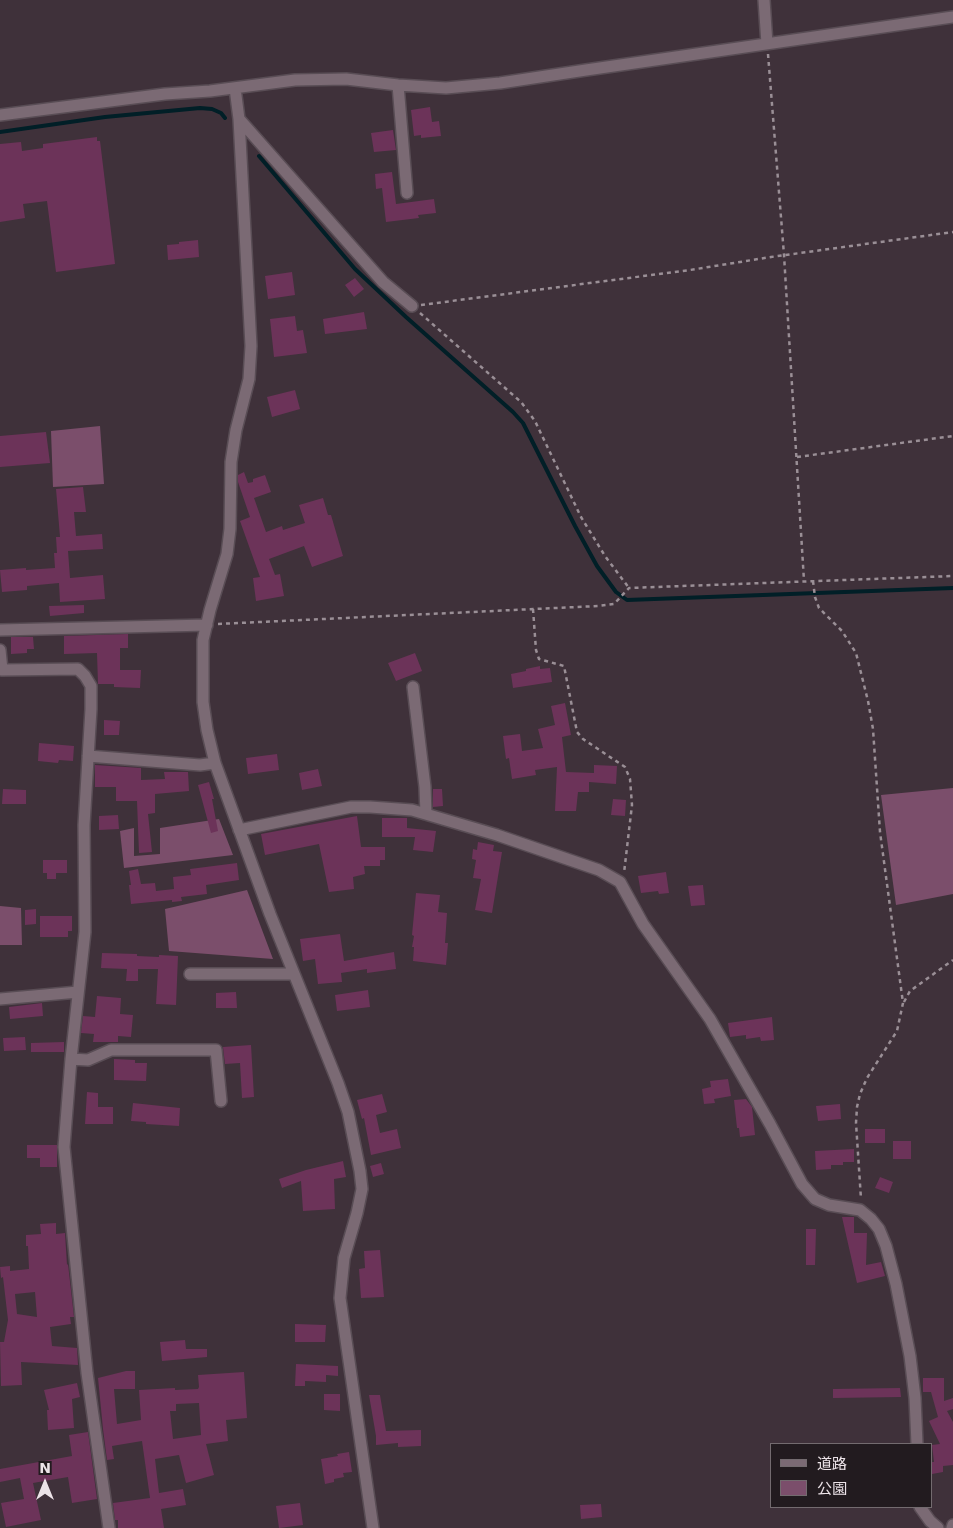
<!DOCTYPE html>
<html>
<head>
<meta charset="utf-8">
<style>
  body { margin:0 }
  #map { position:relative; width:953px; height:1528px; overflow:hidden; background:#3f313a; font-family:"DejaVu Sans","Noto Sans JP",sans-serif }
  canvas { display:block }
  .legend { position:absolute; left:770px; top:1443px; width:162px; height:65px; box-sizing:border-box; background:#221b1f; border:1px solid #736b6f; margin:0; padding:6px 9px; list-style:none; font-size:15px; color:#ece3e8 }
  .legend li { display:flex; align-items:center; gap:10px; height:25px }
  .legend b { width:25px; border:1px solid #736b6f }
  .north { position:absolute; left:20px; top:1458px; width:50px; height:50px; -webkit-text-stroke:4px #221b1f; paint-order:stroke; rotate:0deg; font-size:14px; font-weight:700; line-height:20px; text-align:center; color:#ece3e8 }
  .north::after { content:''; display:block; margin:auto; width:18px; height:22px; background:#ece3e8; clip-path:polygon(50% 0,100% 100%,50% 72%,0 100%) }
</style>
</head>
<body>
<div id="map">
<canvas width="953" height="1528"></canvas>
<ul class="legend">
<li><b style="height:6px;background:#7b6a74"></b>道路</li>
<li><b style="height:14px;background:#7b4e6b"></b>公園</li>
</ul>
<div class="north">N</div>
</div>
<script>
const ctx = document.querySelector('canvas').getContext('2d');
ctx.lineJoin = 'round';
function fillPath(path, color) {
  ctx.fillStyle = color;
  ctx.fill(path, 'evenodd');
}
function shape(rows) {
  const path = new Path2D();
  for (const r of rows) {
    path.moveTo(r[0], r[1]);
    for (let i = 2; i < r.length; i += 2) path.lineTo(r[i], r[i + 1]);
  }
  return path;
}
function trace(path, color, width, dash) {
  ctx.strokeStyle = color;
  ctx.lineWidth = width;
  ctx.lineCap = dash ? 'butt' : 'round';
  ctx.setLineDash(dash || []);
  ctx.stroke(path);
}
fillPath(shape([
  [100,426,104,484,53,487,51,431],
  [953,788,953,894,896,905,881,795],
  [219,819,233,855,124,868,120,831,134,828,134,856,160,854,160,828],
  [247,890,273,959,169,951,165,909],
  [0,906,21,908,22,945,0,945]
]), '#7b4e6b');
trace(shape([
  [0,132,105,117,200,108,212,109,221,113,225,118],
  [259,156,355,269,406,317,513,412,523,423,575,526,597,566,616,592,627,600,953,588]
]), '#011f27', 4);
fillPath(shape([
  [430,107,432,122,439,121,441,136,421,138,421,135,414,136,411,110],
  [393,130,396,150,374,152,371,133],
  [97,137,97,141,100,141,115,264,56,272,47,201,23,204,25,218,0,222,0,144,21,142,22,151,43,148,43,144],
  [392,172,396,204,434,199,436,213,418,215,419,218,386,222,382,188,376,189,375,174],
  [198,240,199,257,168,260,167,245,179,244,179,242],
  [292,272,295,295,268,299,265,276],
  [355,278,364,289,354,297,345,285],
  [364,312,367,329,325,334,323,319],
  [295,316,297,331,303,330,307,353,274,357,270,319],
  [295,390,300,409,272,417,267,397],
  [46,432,50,463,0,467,0,436],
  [244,472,248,483,253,482,253,479,265,475,271,492,254,498,266,532,282,526,283,530,305,523,299,505,323,498,328,515,331,515,343,556,312,567,304,546,269,559,275,575,280,574,284,596,256,601,253,578,260,577,240,521,250,517,238,482,238,475],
  [83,487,86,512,74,512,76,536,102,534,103,549,68,551,70,578,103,575,105,599,60,602,59,583,27,586,27,590,2,592,0,570,26,568,26,570,55,568,54,553,57,553,56,537,60,537,56,489],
  [84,605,84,613,50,616,49,606],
  [128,634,128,648,120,648,120,670,141,670,140,688,114,687,114,684,98,684,97,653,64,654,64,636],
  [11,637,33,637,34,649,27,649,27,653,11,654],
  [415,653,422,671,396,681,388,663],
  [540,666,540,669,550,668,552,682,513,688,511,674,526,671,526,669],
  [565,703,571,735,562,737,566,772,594,773,594,765,617,766,616,784,589,782,589,792,578,792,576,811,555,811,557,767,535,770,536,775,512,779,509,758,506,759,503,736,520,734,522,751,543,748,538,729,555,725,551,706],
  [104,720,120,721,119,735,104,735],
  [39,743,74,746,73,761,59,760,58,763,38,761],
  [277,754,279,770,248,774,246,758],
  [95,765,141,768,141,780,165,779,164,772,188,772,189,791,155,794,155,813,148,814,152,852,139,853,137,801,116,801,116,787,95,787],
  [318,769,322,786,302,790,299,773],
  [209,782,214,799,212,799,218,831,211,833,198,785],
  [3,789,26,790,26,804,2,804],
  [433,789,442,789,443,806,433,807],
  [613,799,626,800,625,816,611,815],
  [118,815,119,829,99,830,99,816],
  [357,816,361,847,385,847,385,860,380,860,380,866,364,866,365,874,353,877,354,889,329,892,319,844,265,855,261,834],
  [382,818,407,818,407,828,436,831,433,852,413,850,415,837,382,837],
  [478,842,494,845,493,851,502,852,492,913,475,910,481,879,473,878,476,860,472,859,473,849,477,850],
  [43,860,67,860,67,873,56,873,56,879,47,879,47,873,43,873],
  [237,863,239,880,206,885,207,894,181,897,182,901,172,902,172,900,131,904,129,885,131,885,129,871,138,869,141,884,155,883,156,891,174,889,173,877,191,875,190,869],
  [666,872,669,893,659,894,658,891,641,893,638,876],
  [703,885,705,905,691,906,688,886],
  [416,893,440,895,438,912,447,913,445,943,448,943,446,965,413,961,414,947,412,947,414,936,412,935],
  [36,909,36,924,25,925,25,910],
  [40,916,72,916,72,931,68,931,68,937,40,937],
  [340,934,344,961,394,952,396,969,367,973,367,969,341,973,342,982,318,984,315,959,303,961,300,939],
  [102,953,137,954,137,956,159,957,159,955,178,956,176,1005,156,1004,158,969,138,969,138,981,126,981,127,969,101,968],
  [368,990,370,1007,337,1011,335,995],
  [236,992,237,1008,216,1008,216,993],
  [97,996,121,998,120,1014,133,1015,131,1037,118,1036,118,1042,93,1042,94,1034,81,1033,83,1016,95,1017],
  [42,1003,43,1016,10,1019,9,1007],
  [772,1017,774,1040,761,1041,760,1037,746,1039,746,1035,730,1037,728,1023],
  [25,1037,26,1050,4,1051,3,1038],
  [64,1042,64,1052,31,1052,31,1043],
  [251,1045,254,1097,242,1098,240,1063,225,1064,223,1047],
  [114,1059,135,1060,135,1063,147,1063,146,1081,114,1080],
  [728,1079,731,1096,714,1099,715,1103,704,1104,702,1089,711,1087,710,1081],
  [87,1092,98,1093,98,1107,113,1107,113,1124,85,1124],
  [382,1094,387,1112,376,1115,380,1133,397,1129,401,1148,371,1155,364,1118,362,1119,357,1100],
  [746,1099,752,1107,755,1135,740,1137,739,1128,737,1128,734,1100],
  [133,1103,180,1108,179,1126,146,1124,146,1122,131,1121],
  [840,1104,841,1119,818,1121,816,1106],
  [865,1129,885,1129,885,1143,865,1143],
  [893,1141,911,1141,911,1159,893,1159],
  [27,1145,57,1145,57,1167,40,1167,40,1158,27,1158],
  [854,1149,854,1162,843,1162,843,1165,831,1165,831,1169,816,1170,815,1151],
  [343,1161,346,1177,334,1179,335,1209,303,1211,301,1181,282,1188,279,1179,306,1170],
  [381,1163,384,1174,373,1177,370,1166],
  [880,1177,893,1182,889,1193,875,1188],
  [842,1217,854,1217,854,1233,867,1233,866,1265,881,1262,885,1276,857,1283],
  [56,1223,56,1234,65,1233,67,1265,68,1264,74,1317,70,1317,71,1324,50,1327,52,1346,77,1348,78,1365,21,1362,22,1385,1,1386,0,1342,4,1342,8,1320,3,1277,1,1278,0,1267,10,1266,10,1271,29,1269,28,1246,26,1246,26,1235,41,1234,40,1224],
  [35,1292,37,1317,17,1314,15,1294],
  [806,1229,816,1229,815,1265,806,1265],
  [380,1250,384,1297,361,1298,359,1269,365,1268,364,1251],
  [295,1324,326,1325,325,1342,295,1342],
  [185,1340,186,1349,207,1349,207,1357,162,1361,160,1342],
  [296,1364,338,1366,338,1376,326,1375,326,1382,305,1381,305,1386,295,1386],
  [126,1371,135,1371,135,1389,114,1389,117,1424,141,1420,139,1390,175,1388,175,1390,198,1389,199,1387,198,1375,244,1372,247,1418,226,1420,228,1441,206,1444,214,1475,186,1483,179,1455,155,1459,159,1493,183,1489,186,1505,161,1509,164,1528,118,1528,118,1520,115,1520,113,1503,150,1498,142,1441,112,1446,114,1459,107,1460,103,1429,98,1378],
  [199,1403,201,1435,173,1439,170,1411,176,1411,176,1404],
  [923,1378,944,1378,944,1401,953,1398,953,1409,947,1411,953,1422,953,1465,943,1466,943,1472,932,1474,932,1462,934,1462,932,1445,940,1444,929,1421,938,1417,931,1392,923,1392],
  [77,1383,80,1397,72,1399,74,1428,48,1430,47,1410,49,1410,44,1390],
  [900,1388,901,1397,833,1398,833,1389],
  [324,1394,340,1394,340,1411,324,1410],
  [369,1395,380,1395,386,1431,421,1430,421,1446,398,1447,398,1443,376,1445,376,1436],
  [88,1432,97,1499,72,1503,68,1477,33,1483,41,1520,6,1527,1,1503,24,1499,20,1478,0,1482,0,1469,72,1456,69,1435],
  [349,1452,352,1472,343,1473,344,1477,334,1479,334,1482,325,1484,321,1459,338,1456,337,1454],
  [300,1503,303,1525,279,1528,276,1506],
  [601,1504,602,1517,581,1519,580,1505]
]), '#6c3359');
const minor = shape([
  [764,0,767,44],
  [398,85,407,193],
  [235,88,239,119,251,346,249,379,236,430,231,462,230,529,227,554,210,610,203,640,203,702,207,730,215,763,270,914,338,1083,348,1112,360,1171,362,1189,357,1213,344,1258,340,1298,373,1528],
  [0,115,165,94,210,91,295,80,346,79,398,85,446,88,500,83,586,70,953,17],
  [239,119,383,282,412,306],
  [0,630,207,625],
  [0,650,2,670,78,669,85,676,91,686,91,709,84,825,85,932,71,1059,64,1147,87,1373,109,1528],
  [413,687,425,787,426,814],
  [88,756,200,765,215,763],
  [239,830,351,807,370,807,412,810,497,835,599,870,620,882,643,924,710,1019,770,1124,802,1184,815,1199,829,1205,860,1210,871,1219,879,1229,886,1246,896,1284,910,1356,915,1398,917,1444],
  [190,974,294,974],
  [0,999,78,992],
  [71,1059,88,1060,111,1050,216,1050,221,1101],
  [920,1507,930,1521,938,1528],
  [952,1528,953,1525]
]);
trace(minor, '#594d55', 14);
trace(shape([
  [768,54,784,255,804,581],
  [421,305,690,270,771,257,953,232],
  [420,313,521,402,535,421,581,517,605,556,629,588],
  [797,457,953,436],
  [813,581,815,597,819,608,842,631,856,653,868,701,873,729,880,832,903,1003,897,1031,867,1078,860,1094,857,1107,856,1123,861,1199],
  [533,609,536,650,539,659,564,666,577,732,583,739,625,767,630,779,632,805,624,873],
  [218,624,598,606,614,604,629,588,953,576],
  [904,1002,910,991,953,960]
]), '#9a8f96', 2.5, [4, 4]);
trace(minor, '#7b6a74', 11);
</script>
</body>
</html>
